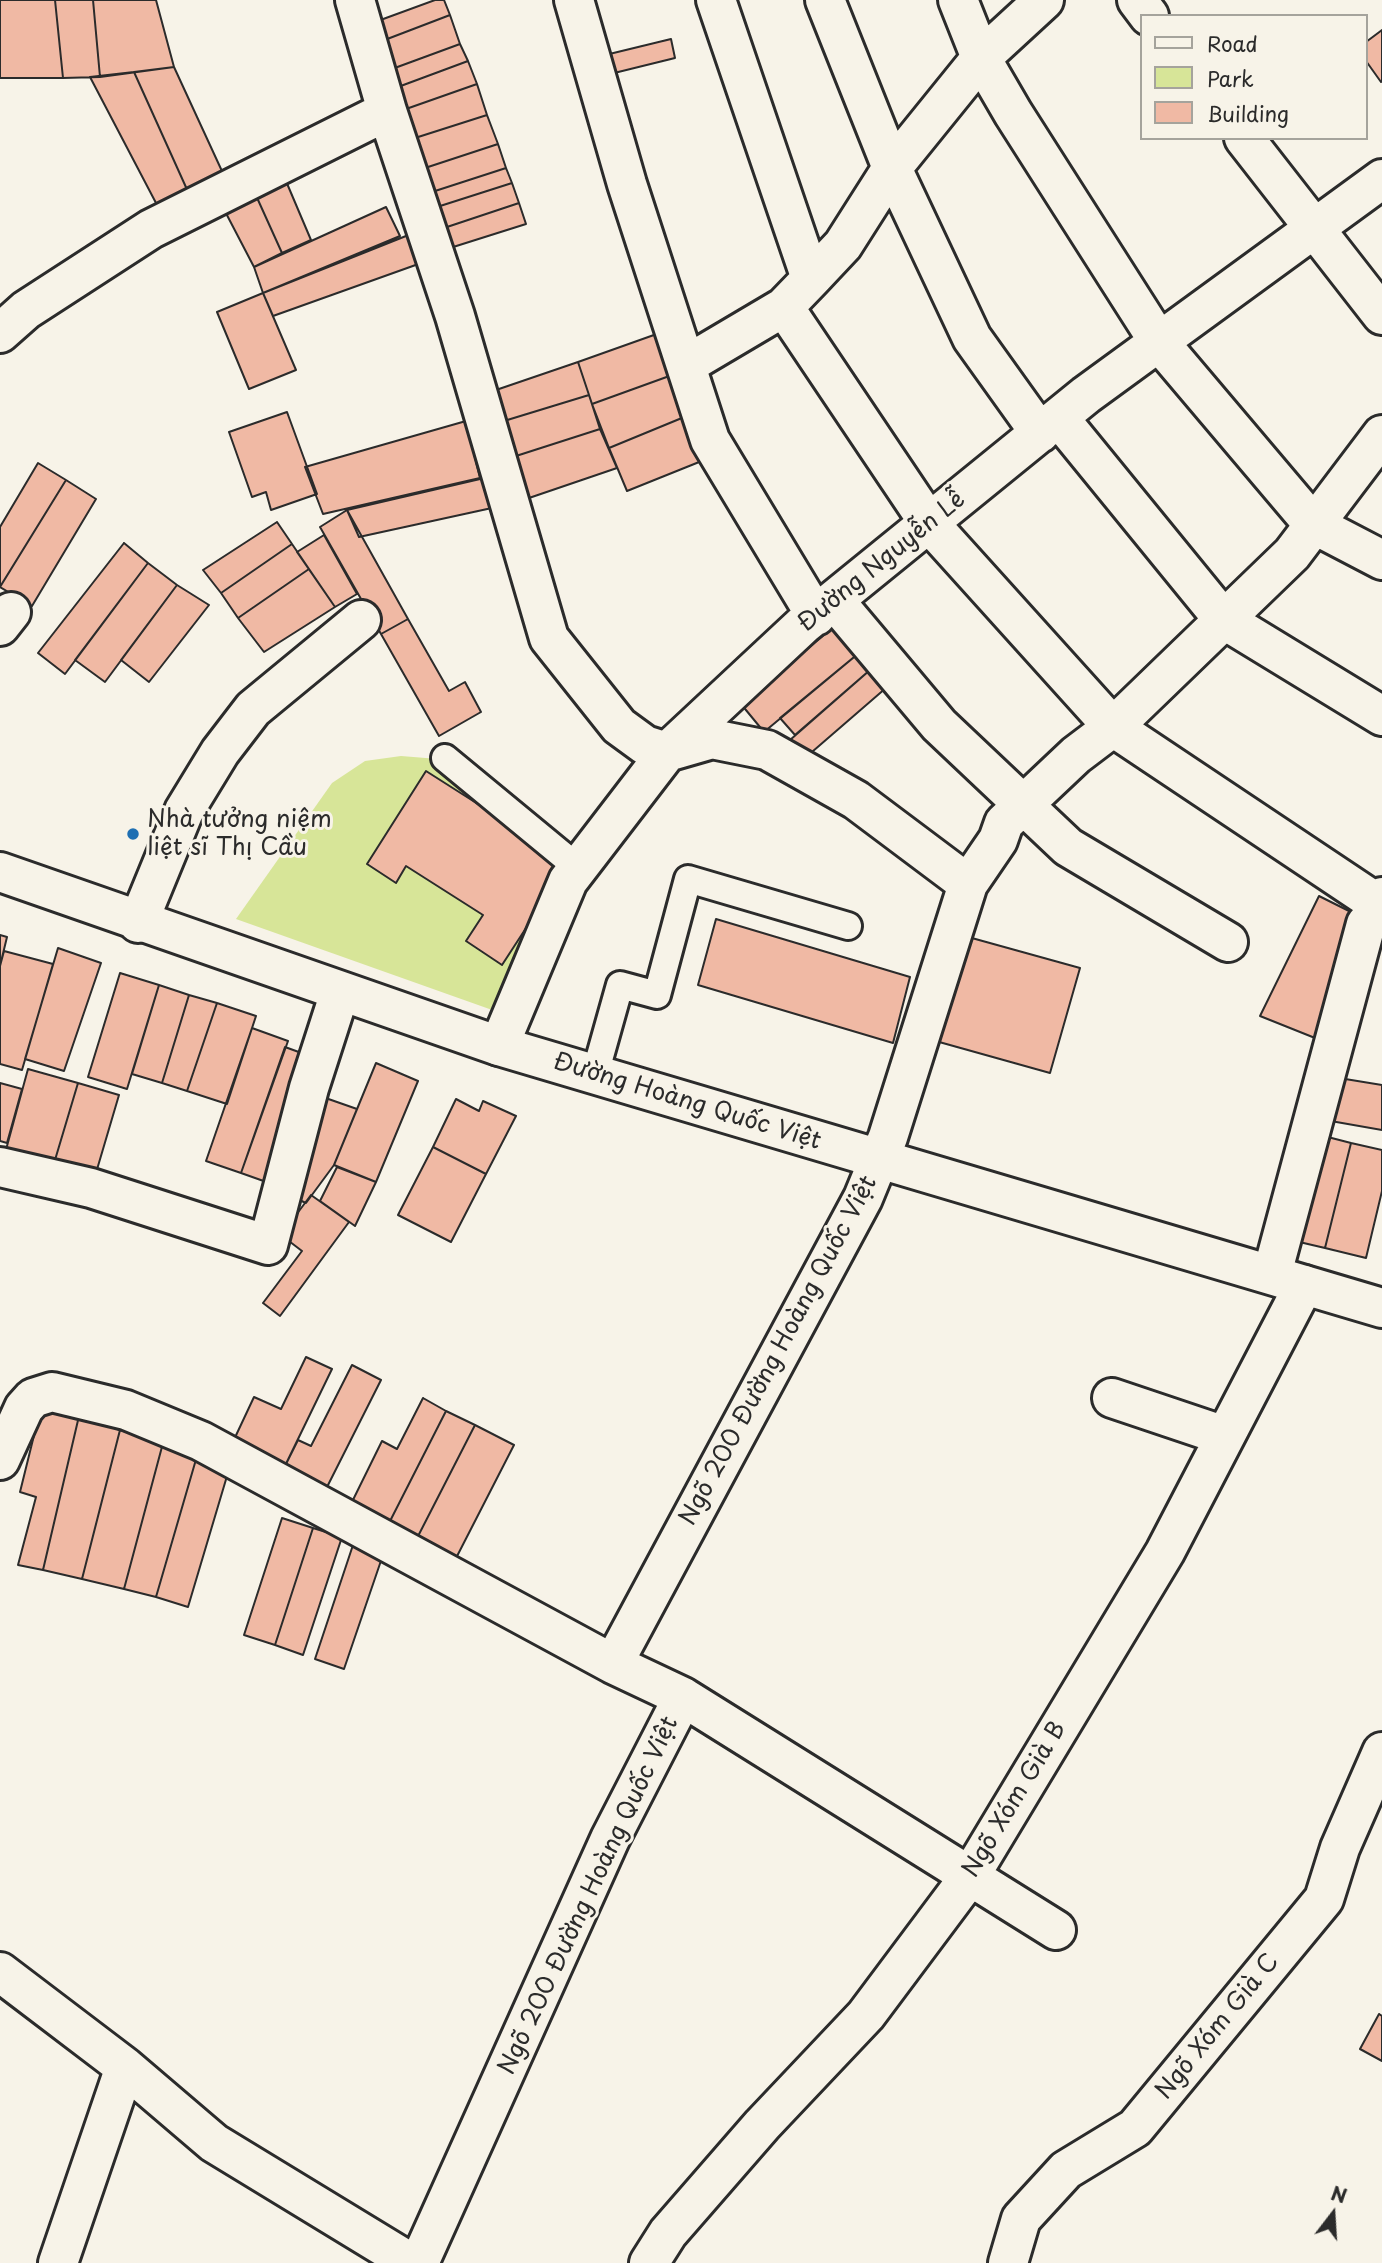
<!DOCTYPE html>
<html>
<head>
<meta charset="utf-8">
<style>
  body { margin:0 }
  #map { position:relative; width:1382px; height:2263px; overflow:hidden; background:#f7f3e8; font-family:"Playpen Sans",sans-serif }
  canvas { display:block }
  .legend { position:absolute; left:1140px; top:14px; width:228px; height:126px; box-sizing:border-box; background:#f7f3e8; border:2px solid #a5a39c; margin:0; padding:9px 12px; list-style:none; font-size:21px; color:#2b2b2b }
  .legend li { display:flex; align-items:center; gap:14px; height:35px }
  .legend b { width:35px; border:2px solid #a5a39c }
  .north { position:absolute; left:1298px; top:2179px; width:70px; height:70px; -webkit-text-stroke:5px #f7f3e8; paint-order:stroke; rotate:17deg; font-size:19px; font-weight:700; line-height:28px; text-align:center; color:#2b2b2b }
  .north::after { content:''; display:block; margin:auto; width:24px; height:32px; background:#2b2b2b; clip-path:polygon(50% 0,100% 100%,50% 72%,0 100%) }
</style>
</head>
<body>
<div id="map">
<canvas width="1382" height="2263"></canvas>
<ul class="legend">
<li><b style="height:9px;background:#f7f3e8"></b>Road</li>
<li><b style="height:19px;background:#d7e598"></b>Park</li>
<li><b style="height:19px;background:#f0b9a4"></b>Building</li>
</ul>
<div class="north">N</div>
</div>
<script>
const ctx = document.querySelector('canvas').getContext('2d');
ctx.lineJoin = 'round';
function fillPath(path, color) {
  ctx.fillStyle = color;
  ctx.fill(path, 'evenodd');
}
function shape(rows) {
  const path = new Path2D();
  for (const r of rows) {
    path.moveTo(r[0], r[1]);
    for (let i = 2; i < r.length; i += 2) path.lineTo(r[i], r[i + 1]);
  }
  return path;
}
function trace(path, color, width, dash) {
  ctx.strokeStyle = color;
  ctx.lineWidth = width;
  ctx.lineCap = dash ? 'butt' : 'round';
  ctx.setLineDash(dash || []);
  ctx.stroke(path);
}
function label(font, color, halo, rows, align = 'center') {
  ctx.font = font + ' "Playpen Sans",sans-serif';
  ctx.lineWidth = 6;
  ctx.setLineDash([]);
  ctx.textBaseline = 'middle';
  ctx.strokeStyle = halo;
  ctx.fillStyle = color;
  for (const [text, x, y, turn = 0] of rows) {
    ctx.save();
    ctx.translate(x, y);
    ctx.rotate((+turn || 0) * Math.PI / 180);
    ctx.textAlign = isNaN(turn) ? turn : align;
    if (halo) ctx.strokeText(text, 0, 0);
    ctx.fillText(text, 0, 0);
    ctx.restore();
  }
}
fillPath(shape([
  [401,756,438,759,566,852,495,1011,236,919,332,783,365,761]
]), '#d7e598');
const building = shape([
  [0,0,55,0,63,78,0,78,0,0],
  [55,0,93,0,100,77,63,78,55,0],
  [93,0,156,0,174,67,100,77,93,0],
  [435,0,444,0,450,15,382,41,375,22,435,0],
  [450,15,460,44,392,69,382,41,450,15],
  [1382,30,1382,81,1381,82,1366,61,1366,42,1382,30],
  [671,39,675,58,602,76,597,57,671,39],
  [460,44,468,61,398,87,392,69,460,44],
  [468,61,477,84,406,109,398,87,468,61],
  [174,67,227,182,194,205,134,72,174,67],
  [134,72,194,205,167,224,90,77,134,72],
  [477,84,487,115,415,138,406,109,477,84],
  [487,115,498,144,425,168,415,138,487,115],
  [498,144,506,168,432,192,425,168,498,144],
  [280,167,311,240,282,253,249,180,280,167],
  [506,168,512,183,437,207,432,192,506,168],
  [249,180,282,253,254,267,217,196,249,180],
  [512,183,519,203,444,228,437,207,512,183],
  [519,203,526,224,450,248,444,228,519,203],
  [386,207,400,236,263,293,254,267,386,207],
  [416,232,424,262,273,316,263,293,416,232],
  [263,293,296,370,249,389,217,312,263,293],
  [682,325,697,366,592,404,578,362,682,325],
  [578,362,589,395,504,421,496,390,578,362],
  [697,366,711,406,609,448,592,404,697,366],
  [589,395,600,429,516,456,504,421,589,395],
  [711,406,734,448,627,491,609,448,711,406],
  [287,412,317,494,271,510,266,492,252,497,229,432,287,412],
  [466,421,480,478,323,514,305,467,466,421],
  [600,429,617,468,529,498,516,456,600,429],
  [38,463,66,480,0,587,0,527,38,463],
  [493,476,501,506,359,537,347,510,493,476],
  [66,480,96,499,32,606,0,587,66,480],
  [347,510,408,619,381,634,320,527,347,510],
  [277,522,292,544,221,593,203,570,277,522],
  [324,535,357,594,335,607,297,552,324,535],
  [124,543,148,563,65,674,38,653,124,543],
  [292,544,309,569,238,618,221,593,292,544],
  [148,563,177,585,105,682,75,660,148,563],
  [309,569,335,607,264,652,238,618,309,569],
  [177,585,209,605,149,682,121,660,177,585],
  [408,619,449,691,465,682,481,712,439,736,381,634,408,619],
  [842,620,865,648,764,732,741,704,842,620],
  [865,648,878,663,795,735,780,718,865,648],
  [878,663,894,681,805,758,790,740,878,663],
  [426,771,569,862,502,965,466,941,483,915,406,866,396,883,367,864,426,771],
  [1319,896,1363,918,1325,1042,1260,1016,1319,896],
  [716,919,910,977,893,1043,698,985,716,919],
  [0,935,7,937,0,966,0,935],
  [961,935,1080,968,1050,1073,932,1040,961,935],
  [58,948,101,963,64,1071,25,1059,58,948],
  [4,951,53,964,22,1070,0,1064,0,966,4,951],
  [120,973,159,985,127,1089,88,1077,120,973],
  [159,985,189,995,162,1083,132,1074,159,985],
  [189,995,217,1003,187,1091,162,1083,189,995],
  [217,1003,256,1016,227,1104,187,1091,217,1003],
  [252,1028,288,1041,241,1173,206,1161,252,1028],
  [285,1047,318,1059,272,1184,241,1173,285,1047],
  [376,1063,418,1081,376,1182,334,1165,376,1063],
  [28,1069,78,1083,52,1170,4,1157,28,1069],
  [1333,1077,1382,1085,1382,1130,1325,1120,1333,1077],
  [0,1083,22,1089,7,1143,0,1141,0,1083],
  [78,1083,119,1095,93,1183,52,1170,78,1083],
  [317,1095,357,1109,334,1165,306,1203,286,1194,317,1095],
  [456,1099,479,1111,483,1101,516,1116,486,1174,433,1147,456,1099],
  [1320,1135,1351,1143,1325,1248,1295,1241,1320,1135],
  [1351,1143,1382,1150,1382,1191,1366,1258,1325,1248,1351,1143],
  [433,1147,486,1174,451,1242,398,1215,433,1147],
  [337,1167,376,1182,355,1226,320,1201,337,1167],
  [311,1195,349,1222,280,1316,263,1303,302,1251,281,1235,311,1195],
  [306,1357,332,1369,283,1470,231,1446,254,1397,281,1409,306,1357],
  [352,1365,381,1380,325,1491,283,1470,298,1440,311,1446,352,1365],
  [423,1398,446,1411,386,1529,348,1510,382,1441,397,1449,423,1398],
  [41,1407,79,1416,43,1570,18,1565,36,1497,20,1492,41,1407],
  [446,1411,475,1425,414,1544,386,1529,446,1411],
  [79,1416,120,1430,82,1579,43,1570,79,1416],
  [475,1425,514,1445,453,1564,414,1544,475,1425],
  [120,1430,163,1443,124,1589,82,1579,120,1430],
  [163,1443,197,1456,156,1597,124,1589,163,1443],
  [197,1456,230,1466,188,1607,156,1597,197,1456],
  [282,1518,313,1528,275,1645,244,1635,282,1518],
  [313,1528,342,1537,303,1655,275,1645,313,1528],
  [355,1539,385,1549,344,1669,315,1659,355,1539],
  [1379,2014,1382,2016,1382,2061,1360,2049,1379,2014]
]);
fillPath(building, '#f0b9a4');
trace(building, '#2b2b2b', 2);
const service = shape([
  [445,758,577,867],
  [595,1074,620,985,657,995,688,879,848,926]
]);
const minor = shape([
  [355,0,387,111,455,316,549,638,619,726,645,745,667,752,712,739,767,750,856,800,968,884],
  [574,0,627,184,710,440,816,616],
  [716,0,811,279],
  [825,0,892,168,972,338,1040,433],
  [958,0,981,58,1013,113,1159,342,1313,524,1382,560],
  [1137,0,1149,16],
  [1244,138,1382,315],
  [784,307,929,523,1113,727,1378,904,1382,897],
  [0,333,26,310,151,229,387,111],
  [686,365,784,307,811,279,843,245,892,168,981,58,1044,0],
  [1059,418,1223,619,1382,716],
  [834,600,939,725,1068,847,1228,942],
  [0,626,11,612],
  [138,923,184,811,220,752,253,709,361,620],
  [499,1046,568,881,667,752,803,625,1086,395,1382,179],
  [0,1167,91,1188,268,1245,309,1088,340,992],
  [1272,1274,1366,924],
  [1112,1398,1225,1436],
  [0,1460,24,1408,33,1398,52,1392,126,1410,201,1441,613,1664],
  [683,1697,1056,1930],
  [0,1972,125,2067,214,2143,411,2263],
  [58,2263,125,2067],
  [419,2263,610,1839,683,1697,613,1664,863,1198,888,1137,968,884,998,840,1004,823,1076,755,1113,727,1292,554,1382,435],
  [649,2263,668,2233,762,2125,866,2015,970,1876,1165,1552,1304,1285],
  [1008,2263,1021,2219,1066,2170,1135,2128,1324,1899,1340,1848,1382,1752]
]);
const secondary = shape([
  [0,872,499,1046,1382,1308]
]);
trace(service, '#2b2b2b', 32);
trace(minor, '#2b2b2b', 44);
trace(secondary, '#2b2b2b', 44);
trace(service, '#f7f3e8', 26);
trace(minor, '#f7f3e8', 38);
trace(secondary, '#f7f3e8', 38);
for (const [x, y, r, color] of [
  [133,834,7,"#1f6fb2"]
]) {
  const dot = new Path2D();
  dot.arc(x, y, r, 0, 2 * Math.PI);
  ctx.fillStyle = color;
  ctx.fill(dot);
  trace(dot, '#f7f3e8', 2.5);
}
label('24px', '#2b2b2b', '#f7f3e8', [
  ["Đường Nguyễn Lễ",882,562,-39],
  ["Đường Hoàng Quốc Việt",687,1102,17],
  ["Ngõ 200 Đường Hoàng Quốc Việt",779,1351,-62],
  ["Ngõ Xóm Già B",1015,1800,-59],
  ["Ngõ 200 Đường Hoàng Quốc Việt",589,1896,-65],
  ["Ngõ Xóm Già C",1218,2027,-51]
]);
label('24px', '#2b2b2b', '#f7f3e8', [
  ["Nhà tưởng niệm",147,820],
  ["liệt sĩ Thị Cầu",147,848]
], 'left');
</script>
</body>
</html>
